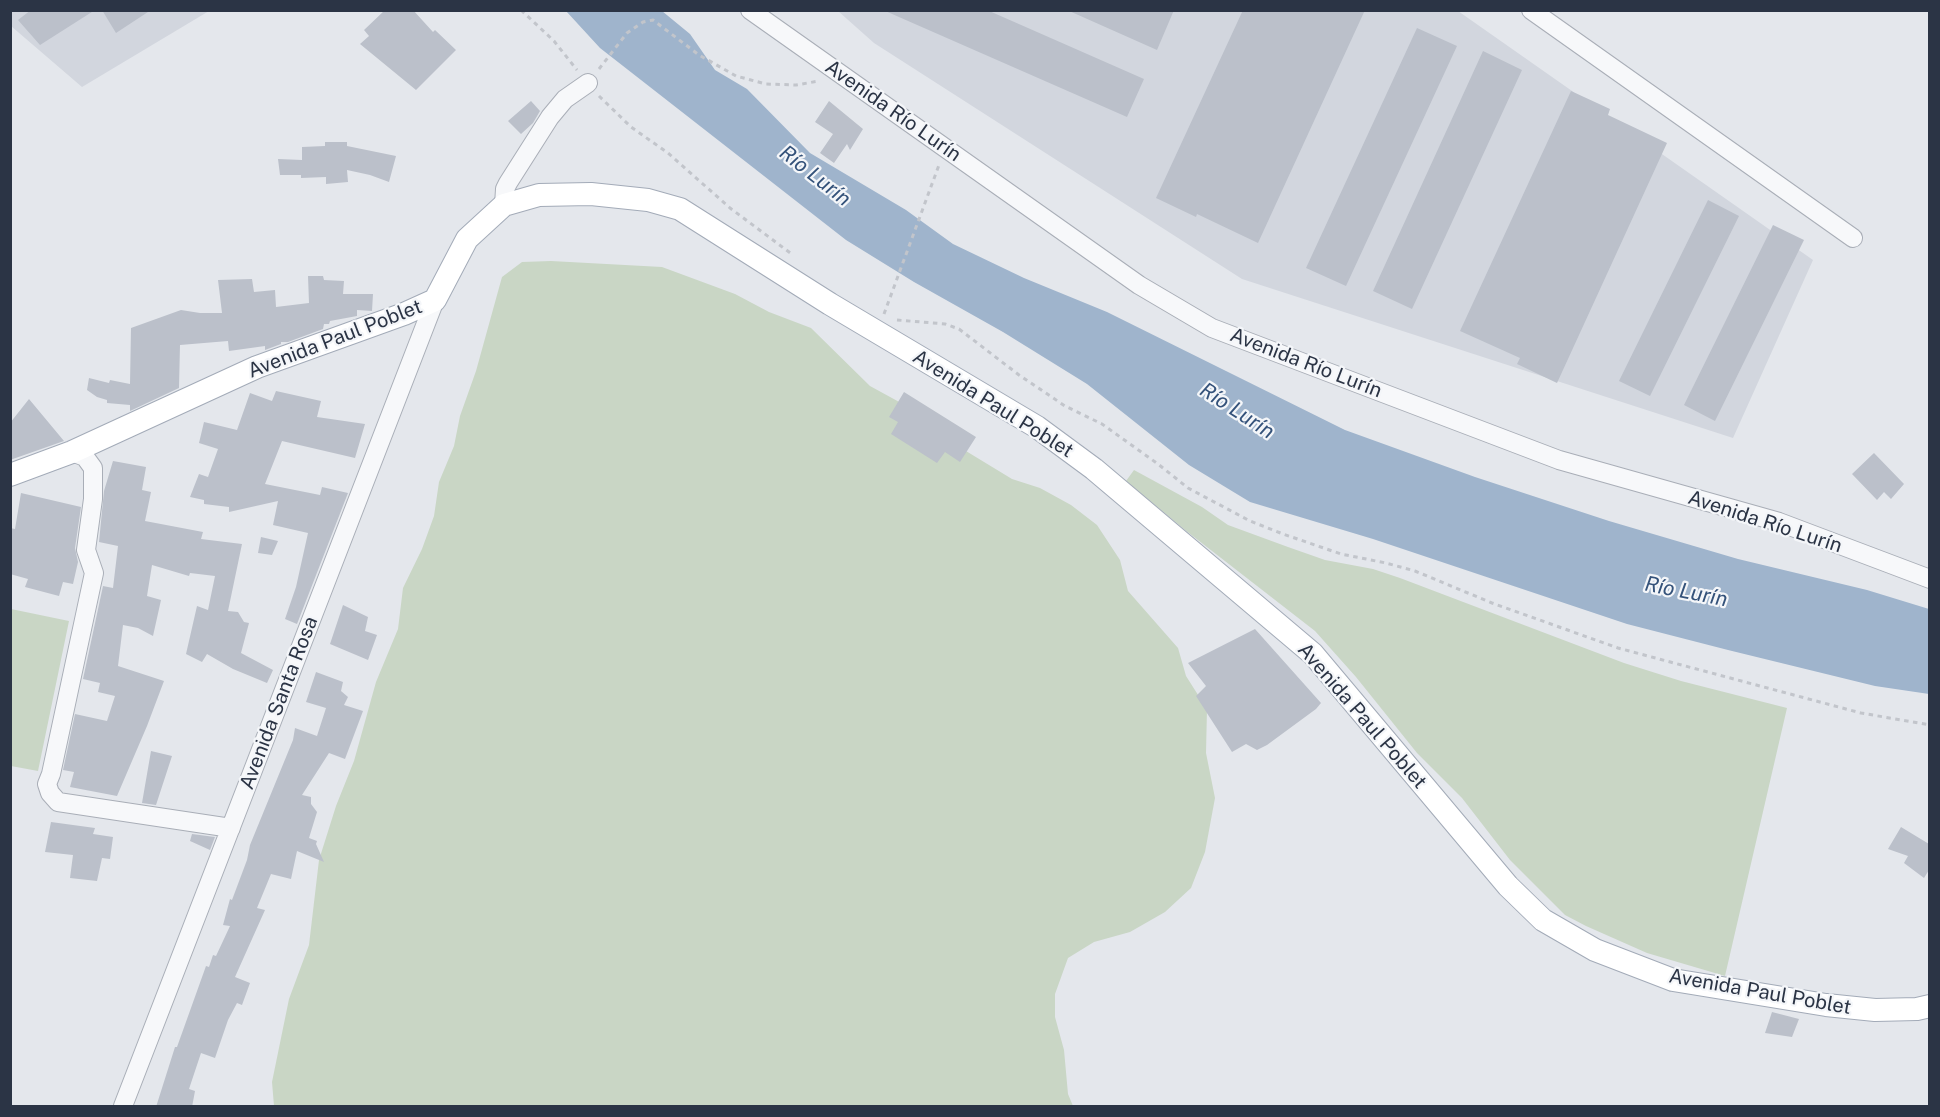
<!DOCTYPE html>
<html>
<head>
<meta charset="utf-8">
<style>
  body { margin:0 }
  #map { position:relative; width:1940px; height:1117px; overflow:hidden; background:#e4e7ec; font-family:"Public Sans",sans-serif }
  canvas { display:block }
  .frame { position:absolute; inset:0; border:12px solid #2b3445; pointer-events:none }
</style>
</head>
<body>
<div id="map">
<canvas width="1940" height="1117"></canvas>
<div class="frame"></div>
</div>
<script>
const ctx = document.querySelector('canvas').getContext('2d');
ctx.lineJoin = 'round';
function fillPath(path, color) {
  ctx.fillStyle = color;
  ctx.fill(path, 'evenodd');
}
function shape(rows) {
  const path = new Path2D();
  for (const r of rows) {
    path.moveTo(r[0], r[1]);
    for (let i = 2; i < r.length; i += 2) path.lineTo(r[i], r[i + 1]);
  }
  return path;
}
function trace(path, color, width, dash) {
  ctx.strokeStyle = color;
  ctx.lineWidth = width;
  ctx.lineCap = dash ? 'butt' : 'round';
  ctx.setLineDash(dash || []);
  ctx.stroke(path);
}
function label(font, color, halo, rows, align = 'center') {
  ctx.font = font + ' "Public Sans",sans-serif';
  ctx.lineWidth = 4.5;
  ctx.setLineDash([]);
  ctx.textBaseline = 'middle';
  ctx.strokeStyle = halo;
  ctx.fillStyle = color;
  for (const [text, x, y, turn = 0] of rows) {
    ctx.save();
    ctx.translate(x, y);
    ctx.rotate((+turn || 0) * Math.PI / 180);
    ctx.textAlign = isNaN(turn) ? turn : align;
    if (halo) ctx.strokeText(text, 0, 0);
    ctx.fillText(text, 0, 0);
    ctx.restore();
  }
}
fillPath(shape([
  [11,11,209,11,82,87,11,26],
  [838,11,1458,11,1813,260,1733,438,1242,279,874,43]
]), '#d2d6de');
fillPath(shape([
  [551,261,662,267,735,294,769,312,811,328,870,386,923,415,938,434,1012,479,1040,488,1071,505,1097,525,1120,560,1128,591,1178,648,1186,676,1207,709,1206,753,1215,798,1205,852,1191,888,1165,912,1130,932,1094,942,1068,958,1055,994,1055,1017,1064,1050,1068,1094,1073,1106,274,1106,272,1082,289,999,309,945,319,860,336,806,354,761,376,682,398,629,403,588,422,549,434,516,439,482,454,446,460,416,476,371,502,277,522,262],
  [1134,470,1202,507,1228,525,1288,547,1325,560,1373,569,1400,578,1624,663,1681,681,1787,708,1725,976,1647,953,1586,926,1565,915,1510,860,1462,798,1417,753,1356,677,1315,631,1185,530,1126,481],
  [11,609,69,621,38,771,11,766]
]), '#c9d6c5');
fillPath(shape([
  [566,11,662,11,690,34,715,70,747,89,810,153,906,210,953,244,1024,278,1107,312,1345,430,1475,477,1609,521,1738,559,1867,590,1929,609,1929,694,1875,686,1728,650,1627,624,1373,539,1250,502,1189,465,1087,384,1003,332,914,282,846,240,600,48]
]), '#9fb4cc');
fillPath(shape([
  [31,10,95,10,40,45,18,20],
  [102,10,151,10,116,33],
  [385,10,413,10,433,32,435,30,456,50,416,90,360,44,369,36,364,30],
  [883,10,987,10,1144,79,1127,117],
  [1067,10,1174,10,1157,50],
  [1243,10,1365,10,1258,243,1197,214,1196,217,1156,198],
  [1417,28,1457,46,1346,286,1306,268],
  [1483,51,1522,70,1412,309,1373,291],
  [1571,91,1610,109,1608,115,1667,143,1557,383,1517,364,1520,358,1460,331],
  [531,101,540,111,533,123,521,134,508,121],
  [829,101,863,129,850,150,847,144,834,163,820,153,833,134,815,122],
  [325,142,347,142,347,146,396,156,389,182,370,175,347,170,348,182,326,184,326,177,301,178,301,175,280,175,278,159,302,160,302,147,325,146],
  [1708,200,1739,216,1650,396,1619,381],
  [1773,225,1804,240,1715,421,1684,405],
  [308,276,323,276,324,280,344,281,343,294,373,294,372,311,357,310,357,316,330,321,329,324,324,324,323,329,288,342,281,342,281,344,265,350,265,346,229,351,228,341,180,345,179,388,130,411,130,405,107,403,107,400,97,397,87,390,89,378,109,383,110,380,130,384,131,328,181,310,200,313,222,313,218,280,252,279,254,292,275,290,276,307,309,303],
  [276,391,321,401,317,417,365,424,355,458,282,441,265,484,320,495,322,487,348,493,297,624,285,619,296,587,308,533,273,525,278,501,229,512,229,507,204,504,204,500,190,497,199,474,208,477,218,449,199,443,204,422,237,430,250,393,272,401],
  [904,392,976,437,960,462,945,452,937,463,891,434,898,422,889,417],
  [29,399,64,441,10,460,10,423],
  [1874,453,1904,484,1891,499,1884,492,1877,500,1852,474],
  [113,461,146,467,142,490,151,492,145,521,203,532,201,539,242,544,228,611,238,612,244,622,249,623,241,653,273,670,267,683,233,669,207,654,202,662,186,654,197,606,208,610,215,576,190,573,189,576,152,565,147,596,161,600,153,636,138,628,123,625,118,666,164,681,147,726,117,796,70,787,74,772,63,770,75,714,107,721,115,696,98,692,100,683,83,679,103,586,113,588,118,546,99,542,104,491],
  [21,493,81,507,75,548,78,562,73,584,63,582,59,596,25,587,28,579,10,574,10,528,15,529],
  [261,537,278,541,272,555,258,553],
  [343,605,368,617,365,631,377,635,368,660,330,644],
  [1255,629,1321,703,1316,709,1267,745,1257,750,1246,744,1232,752,1196,696,1206,686,1188,663],
  [316,672,343,682,341,691,348,697,344,705,363,711,345,759,329,753,302,795,311,797,311,804,317,812,309,838,317,841,316,844,324,862,297,851,291,879,271,874,257,908,265,910,235,977,250,983,242,1005,237,1003,228,1020,215,1058,201,1053,189,1089,195,1091,192,1107,156,1107,175,1047,177,1047,206,966,209,967,213,955,216,956,230,926,223,925,230,899,232,900,247,860,250,845,293,740,295,728,317,736,326,708,306,702],
  [151,751,172,756,156,805,142,803],
  [51,822,95,828,93,834,113,837,110,859,102,858,97,881,70,878,73,855,45,852],
  [1901,827,1929,844,1929,870,1924,878,1904,863,1908,856,1888,849],
  [192,834,215,837,210,850,190,841],
  [1772,1012,1799,1019,1792,1037,1765,1033]
]), '#bbc0ca');
const minor = shape([
  [750,10,1139,285,1212,328,1559,460,1779,522,1930,579],
  [1531,10,1853,238],
  [504,205,505,189,508,183,550,117,565,99,588,83],
  [72,452,85,457,93,468,93,499,86,550,94,573,51,774,47,784,50,793,58,802,231,828],
  [123,1106,435,300]
]);
const major = shape([
  [10,475,72,452,257,367,404,314,435,300,467,239,504,205,539,195,591,194,648,200,680,209,830,304,1037,427,1094,469,1313,654,1508,886,1543,920,1595,950,1673,980,1826,1005,1875,1010,1917,1009,1930,1006]
]);
trace(minor, '#a9aeb7', 20);
trace(major, '#a3abb8', 24);
trace(shape([
  [521,10,554,41,577,70],
  [599,69,627,33,643,22,653,20,699,55,736,76,766,84,796,85,819,81],
  [599,96,631,127,668,153,730,208,793,255],
  [884,314,939,165],
  [897,320,945,324,959,329,1019,375,1065,406,1102,424,1158,464,1188,488,1250,521,1283,534,1341,554,1386,563,1415,571,1492,603,1618,648,1861,713,1930,725]
]), '#c2c5cb', 3, [4.5, 4.5]);
trace(minor, '#f7f8fa', 18);
trace(major, '#fff', 22);
label('20px', '#2b3445', '#f4f6f9', [
  ["Avenida Río Lurín",893,111,35],
  ["Avenida Paul Poblet",335,339,-21],
  ["Avenida Río Lurín",1306,363,21],
  ["Avenida Paul Poblet",993,404,32],
  ["Avenida Río Lurín",1765,522,18],
  ["Avenida Santa Rosa",279,703,-69],
  ["Avenida Paul Poblet",1362,716,49],
  ["Avenida Paul Poblet",1760,992,10]
]);
label('italic 21px', '#34527a', '#f4f6f9', [
  ["Río Lurín",815,176,38],
  ["Río Lurín",1237,411,33],
  ["Río Lurín",1686,592,11]
]);
</script>
</body>
</html>
